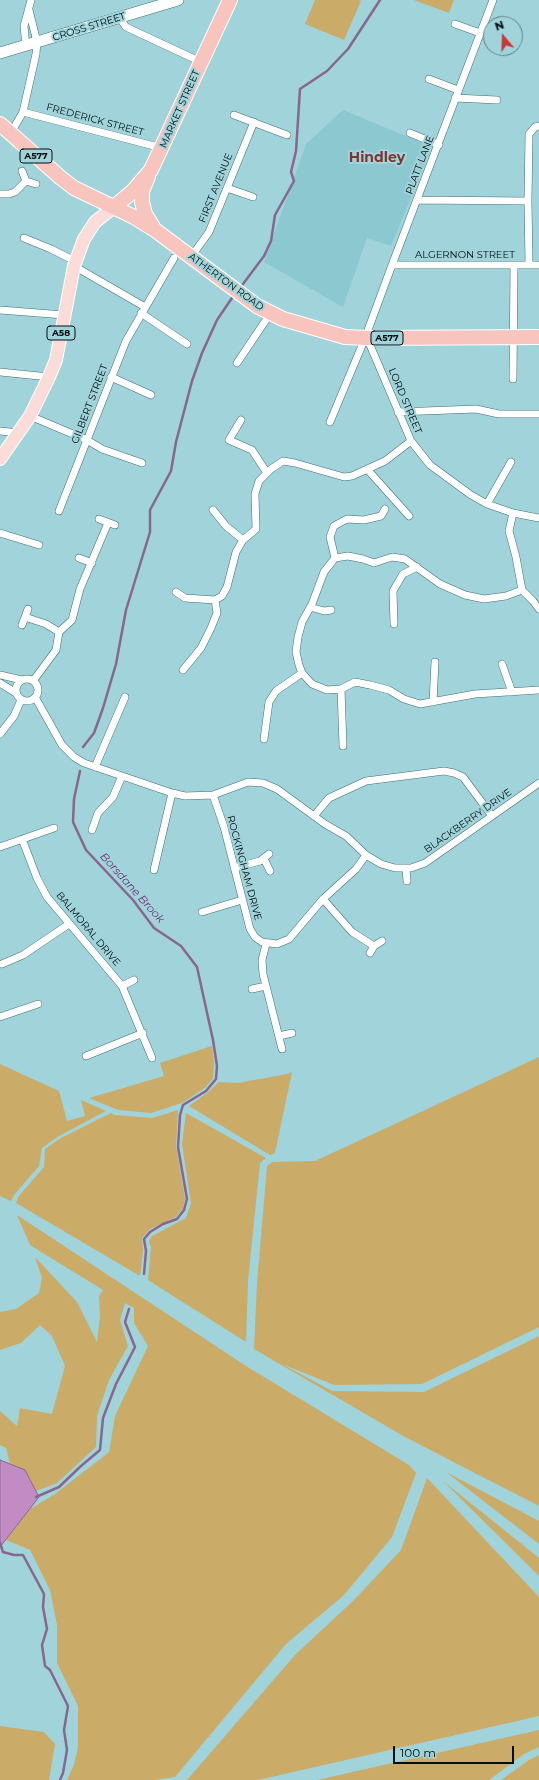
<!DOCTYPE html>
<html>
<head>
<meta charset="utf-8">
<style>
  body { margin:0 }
  #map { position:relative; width:539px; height:1780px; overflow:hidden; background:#a0d4da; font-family:Montserrat,sans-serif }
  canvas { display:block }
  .north { position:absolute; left:483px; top:16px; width:40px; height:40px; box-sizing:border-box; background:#a0d4da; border:1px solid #60858a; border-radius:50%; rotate:341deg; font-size:11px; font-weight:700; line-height:16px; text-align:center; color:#000f11 }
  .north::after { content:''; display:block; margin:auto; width:14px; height:18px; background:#c83938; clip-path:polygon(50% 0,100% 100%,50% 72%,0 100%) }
  .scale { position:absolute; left:393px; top:1746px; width:121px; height:18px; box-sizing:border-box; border:2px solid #000f11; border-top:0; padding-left:5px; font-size:12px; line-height:14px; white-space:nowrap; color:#000f11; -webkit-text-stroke:3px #a0d4da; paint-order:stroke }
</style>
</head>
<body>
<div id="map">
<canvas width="539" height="1780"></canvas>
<div class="north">N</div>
<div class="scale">100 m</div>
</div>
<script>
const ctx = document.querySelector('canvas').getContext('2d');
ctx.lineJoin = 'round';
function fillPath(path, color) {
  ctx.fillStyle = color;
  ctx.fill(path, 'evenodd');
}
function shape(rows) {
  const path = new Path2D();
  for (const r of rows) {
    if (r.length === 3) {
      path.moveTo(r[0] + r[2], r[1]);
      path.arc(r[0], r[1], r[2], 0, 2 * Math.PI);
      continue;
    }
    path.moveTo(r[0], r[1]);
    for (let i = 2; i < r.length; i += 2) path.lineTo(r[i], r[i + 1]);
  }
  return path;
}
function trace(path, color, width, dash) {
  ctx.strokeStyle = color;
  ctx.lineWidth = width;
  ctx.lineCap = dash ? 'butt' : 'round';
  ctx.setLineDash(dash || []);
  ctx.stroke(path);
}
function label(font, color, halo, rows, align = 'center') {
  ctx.font = font + ' Montserrat,sans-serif';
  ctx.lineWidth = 4;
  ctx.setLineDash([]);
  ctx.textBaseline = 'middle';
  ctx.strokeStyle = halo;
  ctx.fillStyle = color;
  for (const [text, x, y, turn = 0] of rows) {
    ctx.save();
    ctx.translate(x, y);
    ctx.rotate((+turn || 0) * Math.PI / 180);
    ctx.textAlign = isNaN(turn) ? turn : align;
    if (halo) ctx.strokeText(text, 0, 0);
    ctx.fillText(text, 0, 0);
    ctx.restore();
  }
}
fillPath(shape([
  [343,110,432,147,391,246,367,238,343,307,264,262,306,144]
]), '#8bc8cf');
fillPath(shape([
  [315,0,358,0,361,1,344,40,305,24],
  [414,0,454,0,449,13],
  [212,1046,214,1062,213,1078,206,1087,182,1103,151,1113,118,1110,89,1098,164,1076,160,1063],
  [539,1057,539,1327,422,1384,334,1385,282,1364,332,1391,424,1392,539,1336,539,1506,405,1437,254,1349,257,1283,267,1166,272,1162,315,1161],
  [0,1064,59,1091,67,1121,85,1116,81,1100,106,1111,59,1136,42,1148,39,1166,14,1195,11,1201,0,1196],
  [292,1072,275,1153,270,1155,189,1106,207,1093,219,1082,238,1083,287,1074],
  [178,1110,176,1146,185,1199,183,1208,176,1217,150,1229,142,1238,143,1251,140,1276,16,1203,18,1197,44,1167,45,1149,61,1138,111,1113,115,1115,152,1118],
  [186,1113,266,1158,260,1163,248,1281,246,1342,148,1280,151,1248,149,1241,152,1236,186,1218,191,1203,182,1144],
  [17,1215,246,1366,409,1465,416,1473,392,1537,344,1595,286,1644,175,1777,154,1780,67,1780,74,1765,78,1747,78,1706,57,1663,57,1625,50,1590,30,1550,6,1540,30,1509,55,1494,109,1452,115,1416,148,1346,134,1323,134,1308,125,1303,120,1320,128,1346,109,1380,97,1416,96,1447,57,1483,36,1491,25,1470,10,1464,6,1448,0,1445,0,1411,17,1426,20,1408,52,1414,65,1366,52,1336,40,1325,21,1343,0,1350,0,1312,16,1309,39,1293,42,1278,35,1257,77,1302,97,1342,100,1316,99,1296,103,1290,30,1245],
  [446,1472,539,1521,539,1544],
  [427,1478,539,1597,539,1716,258,1780,187,1780,295,1655,355,1599,401,1550],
  [443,1481,539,1558,539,1576],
  [0,1726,44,1732,55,1744,49,1780,0,1780],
  [539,1730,539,1747,524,1754,489,1780,317,1780],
  [539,1755,539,1780,501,1780,529,1760]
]), '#caab68');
const water = shape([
  [0,1460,25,1470,39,1497,0,1547,0,1460]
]);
fillPath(water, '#c28bc4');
trace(water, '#88668e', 1);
trace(shape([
  [240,288,264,256,271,241,275,215,294,181,291,172,296,151,300,89,327,71,348,49,380,0],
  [83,747,94,733,103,708,116,664,126,610,150,532,150,510,171,471,176,442,192,381,202,353,217,320,234,295],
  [80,771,74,799,73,822,86,850,133,900,154,928,181,946,197,967,213,1040,217,1066,216,1079,206,1091,183,1105,180,1115,178,1147,187,1199,184,1210,177,1219,163,1224,150,1232,144,1239,146,1251,144,1274],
  [36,1497,59,1487,81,1466,100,1450,103,1418,116,1384,135,1347,125,1322,129,1309],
  [0,1543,3,1552,14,1555,23,1555,44,1594,43,1607,47,1629,42,1645,45,1666,50,1670,68,1706,64,1730,67,1750,63,1773,60,1780]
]), '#88668e', 2.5);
const street = shape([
  [119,17,126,27,201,62],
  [455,24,480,33],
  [26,46,24,26,31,0],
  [429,79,458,90],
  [455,98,497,100],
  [23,112,162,148],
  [234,115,287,135],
  [11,133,23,112,36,54,37,42,29,10],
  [410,133,439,145],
  [22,171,26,181,36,184],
  [227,188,253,197],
  [0,194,9,194,15,192,26,181],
  [417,200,528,201],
  [24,238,51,249,75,261],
  [191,257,209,232,254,122],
  [392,265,539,265],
  [529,265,528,201,529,134,535,127,539,126],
  [74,266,145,307],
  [0,310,64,315],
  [141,313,187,344],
  [367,338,411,441,430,465,471,495,487,504,513,513,539,518],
  [237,363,270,314],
  [0,372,49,377],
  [111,377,151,395],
  [513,379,514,266],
  [398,412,476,409,499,414,539,414],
  [30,416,87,440,102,449,142,463],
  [241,420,229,440,252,450,267,473],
  [330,422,363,343,367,338,368,330,392,265,493,0],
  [0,431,19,433],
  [367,469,409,516],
  [487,504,511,462],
  [213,510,226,526,243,540],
  [59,511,126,341,174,258],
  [513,513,509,531,516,557,522,590,533,601,539,609],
  [99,519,115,525],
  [0,533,39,545],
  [79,558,92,563],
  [335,558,324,572,312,604,302,622,298,637,296,652,299,665,302,673,312,684,327,690,341,689,355,682,370,685,389,690,404,699,420,704,475,694,539,690],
  [335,558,348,556,363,559,374,563,392,557,405,559,440,584,465,595,484,599,506,596,522,590],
  [335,558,330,537,334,526,347,519,364,520,381,516,385,509],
  [176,592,185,598,215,600],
  [310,607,324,611,331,610],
  [25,617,46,624,59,632],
  [394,624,393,591,403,574,417,567],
  [22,625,28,609],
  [502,664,512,692],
  [183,670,201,648,211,628,217,613,215,600,222,596,227,587,236,552,243,540,256,529,255,494,259,481,271,469,283,461,295,463,344,477,352,476,385,461,411,441],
  [0,675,22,680],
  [27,690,11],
  [33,681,56,650,59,632,72,620,80,589,108,523],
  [0,683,16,693],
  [341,689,343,746],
  [35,697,62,745,74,757,84,763,172,793,185,796,213,795,248,782,263,783,277,789,325,824,346,836,366,855,381,864,395,868,411,868,425,863,539,783],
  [433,702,435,662],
  [0,734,14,716,21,700],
  [264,739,269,702,276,691,302,673],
  [95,767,125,697],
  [213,795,224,827,250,929,255,937,262,942,277,944,289,939,323,899,356,869,366,855],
  [314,816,329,798,366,781,444,771,454,773,463,777,492,816],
  [92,830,98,813,113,797,122,776],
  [22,839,37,878,47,897,122,986,152,1058],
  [0,847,54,828],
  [264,859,270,871],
  [234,868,260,861,269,854],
  [406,869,407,881],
  [154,870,172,793],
  [323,899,352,932,374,946],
  [202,912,242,900],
  [266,944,262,960,263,974,282,1049],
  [370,953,374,946,382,941],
  [2,964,23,955,69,924],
  [122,986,134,980],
  [252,989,266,986],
  [0,1017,38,1004],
  [279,1036,292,1033],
  [86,1056,143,1033]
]);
const secondary = shape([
  [0,53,178,0]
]);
const primary = shape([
  [0,459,30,416,49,377,56,360,74,266,84,239,95,222,114,207]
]);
const highway = shape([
  [0,124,61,178,74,188,134,217,155,230,257,306,283,319,345,337,367,338,539,337],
  [148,177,142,191,142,202,145,214,153,227],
  [114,207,132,192,151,170,230,0]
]);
trace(street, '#3d6e74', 8);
trace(secondary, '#3d6e74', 12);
trace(primary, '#fff', 14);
trace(highway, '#fff', 16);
trace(street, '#fff', 7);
trace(secondary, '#fff', 11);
trace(primary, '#fbdcd8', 12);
trace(highway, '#f8c4be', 14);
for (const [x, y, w] of [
  [36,156,32],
  [61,333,28],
  [387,338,32]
]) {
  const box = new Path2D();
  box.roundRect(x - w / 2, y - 7, w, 14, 3);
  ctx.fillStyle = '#a0d4da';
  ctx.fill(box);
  trace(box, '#000f11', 1);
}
label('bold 9px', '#000f11', null, [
  ["A577",36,156],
  ["A58",61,333],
  ["A577",387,338]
]);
label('10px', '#000f11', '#a0d4da', [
  ["CROSS STREET",89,27,-17],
  ["MARKET STREET",180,109,-66],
  ["FREDERICK STREET",95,120,15],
  ["PLATT LANE",420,165,-69],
  ["FIRST AVENUE",216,188,-68],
  ["ALGERNON STREET",465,255],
  ["ATHERTON ROAD",226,282,36],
  ["LORD STREET",405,401,67],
  ["GILBERT STREET",90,404,-69],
  ["BLACKBERRY DRIVE",468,821,-35],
  ["ROCKINGHAM DRIVE",244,868,75],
  ["BALMORAL DRIVE",88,929,50]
]);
label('italic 11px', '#6f2d73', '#a0d4da', [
  ["Borsdane Brook",132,888,48]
]);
label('bold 14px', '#7c3531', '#a0d4da', [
  ["Hindley",377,158]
]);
</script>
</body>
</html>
